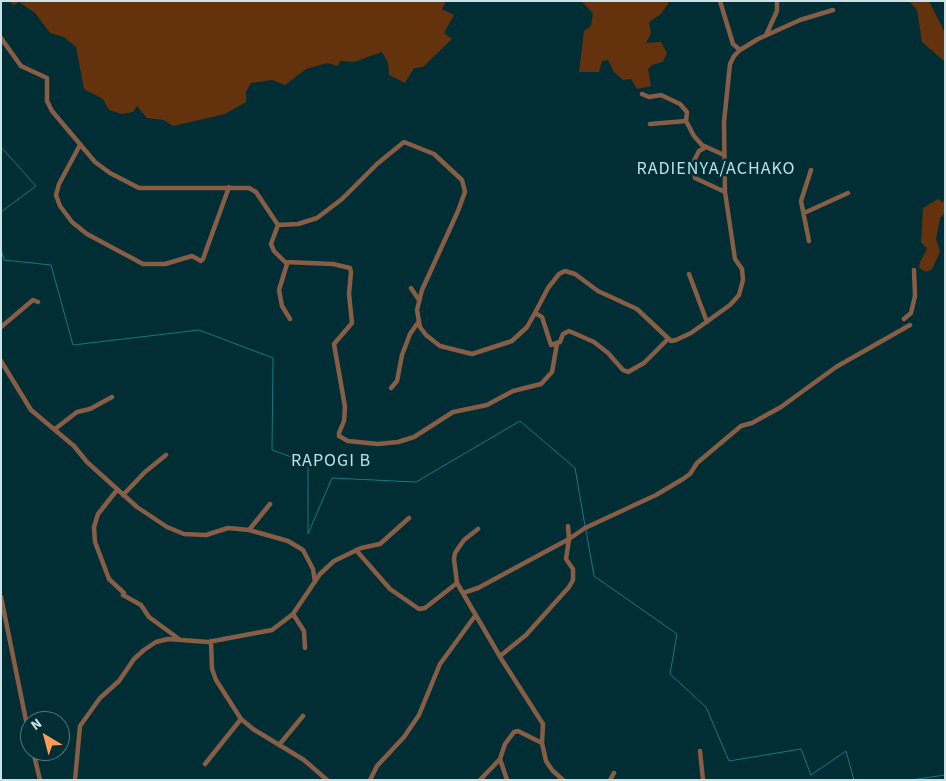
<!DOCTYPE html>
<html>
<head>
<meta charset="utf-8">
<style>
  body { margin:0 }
  #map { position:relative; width:946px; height:781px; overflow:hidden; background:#002e34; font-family:"Source Sans 3",sans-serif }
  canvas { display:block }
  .frame { position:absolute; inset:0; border:2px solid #cce2e6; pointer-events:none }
  .north { position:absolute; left:20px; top:711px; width:50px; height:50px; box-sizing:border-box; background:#002e34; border:1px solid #52767b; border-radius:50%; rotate:323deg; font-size:14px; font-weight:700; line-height:20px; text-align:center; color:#cce2e6 }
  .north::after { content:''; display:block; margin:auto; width:18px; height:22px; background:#fe9b59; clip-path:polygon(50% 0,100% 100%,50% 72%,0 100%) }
</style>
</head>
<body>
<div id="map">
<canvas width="946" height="781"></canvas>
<div class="frame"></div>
<div class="north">N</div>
</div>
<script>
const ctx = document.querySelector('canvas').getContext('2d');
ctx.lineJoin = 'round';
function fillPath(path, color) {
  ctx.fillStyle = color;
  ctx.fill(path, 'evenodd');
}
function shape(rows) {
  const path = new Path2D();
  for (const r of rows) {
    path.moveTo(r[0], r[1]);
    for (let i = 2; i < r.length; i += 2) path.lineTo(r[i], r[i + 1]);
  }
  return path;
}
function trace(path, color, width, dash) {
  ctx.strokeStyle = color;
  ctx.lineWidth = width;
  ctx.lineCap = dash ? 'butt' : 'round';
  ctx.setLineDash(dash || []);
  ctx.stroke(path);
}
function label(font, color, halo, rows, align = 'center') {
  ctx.font = font + ' "Source Sans 3",sans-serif';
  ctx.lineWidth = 5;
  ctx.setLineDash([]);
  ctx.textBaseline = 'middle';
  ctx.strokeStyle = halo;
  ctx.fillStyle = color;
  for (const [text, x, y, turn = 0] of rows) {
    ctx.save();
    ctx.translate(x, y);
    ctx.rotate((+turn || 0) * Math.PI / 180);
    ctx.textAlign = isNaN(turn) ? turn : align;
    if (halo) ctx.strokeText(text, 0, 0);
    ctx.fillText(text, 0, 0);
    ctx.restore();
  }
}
fillPath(shape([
  [8,1,446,1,442,9,454,15,444,33,452,39,423,67,414,68,405,83,389,75,388,63,382,52,354,62,340,61,338,66,327,63,306,69,285,85,272,80,251,83,246,92,246,102,225,114,173,126,164,120,147,118,137,106,133,112,122,114,109,110,103,99,84,89,76,47,64,37,50,33,35,13,19,2,14,5],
  [581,1,670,1,661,14,649,22,651,33,646,43,661,42,667,53,663,62,652,65,648,69,651,86,637,89,631,79,623,80,614,72,608,60,602,61,599,72,579,72,584,31,591,26,593,13],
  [909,1,929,1,945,33,945,62,922,42,917,10],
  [938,199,942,202,945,200,945,213,940,218,936,239,940,252,932,269,926,272,919,268,920,262,927,249,921,242,923,208]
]), '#64320d');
trace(shape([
  [1,147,36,186,1,212],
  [1,249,4,260,51,265,73,345,199,330,273,358,272,450,308,463,308,534,332,478,416,482,520,421,575,468,585,526],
  [586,530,594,576,677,634,670,674,706,707,729,761,801,749,811,775,846,751,854,780],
  [911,780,945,775]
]), '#147985', 1);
trace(shape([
  [720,1,733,44,740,50],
  [766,35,777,11,777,1],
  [1,38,21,66,47,78,47,101,52,111,95,162,110,173,139,188,249,188,256,192,278,225,298,224,317,218,342,199,377,164,404,142,434,154,462,180,465,192,458,211,422,290,417,310,420,327,426,335,440,346,472,354,512,341,527,327,535,313,542,317,551,345,560,342,563,334,569,331,594,342,608,353,623,370,628,372,644,363,668,339],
  [642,94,649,97,661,95,680,104,687,112,686,121],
  [650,124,686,121,694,136,702,145,724,155],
  [80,145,59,184,56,195,60,206,72,222,87,234,143,264,165,264,192,256,201,261,203,259,229,187],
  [706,147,699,151,694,161,695,178,725,192],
  [804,213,848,193],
  [278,225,271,244,274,251,287,264,279,290,282,306,290,319],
  [809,241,801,201,811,170],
  [285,262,333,264,350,268,351,272,349,294,352,323,334,344,345,407,344,421,339,433,339,436,348,441,378,444,398,442,414,437,453,412,487,405,513,391,541,384,552,372,557,344],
  [689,274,707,322],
  [411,288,419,300],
  [535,313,548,288,559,274,565,271,575,274,598,291,637,309,671,341,676,340,691,333,730,305,739,295,743,280,742,269,735,259,725,192,724,122,730,64,734,56,740,50,758,39,800,20,833,10],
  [904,319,911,313,915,296,914,270],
  [1,327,33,300,38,302],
  [1,361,31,410,74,446,87,462,137,507,167,527,184,534,206,535,228,528,249,530,288,541,303,550,313,569,315,582],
  [391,388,397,381,402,355,410,334,419,321],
  [55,429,77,412,90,409,112,397],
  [117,490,98,514,94,527,95,542,109,579,124,593],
  [123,495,145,472,166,455],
  [478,529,464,540,455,553,454,559,457,583,502,660,543,724,542,743,546,761,552,770,563,780],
  [249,530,270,504],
  [356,550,390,589,419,609,425,608,457,583],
  [463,593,478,588,569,539,568,526],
  [123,595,141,605,149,617,179,639],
  [1,597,30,740],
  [293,614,304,631,305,648],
  [211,641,212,669,216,680,241,719,253,729,304,760,327,780],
  [500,656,526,635,569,587,573,580,573,569,566,559,569,539,585,528,656,495,683,479,690,474,697,463,741,426,752,423,781,407,836,367,910,325],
  [279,745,303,716],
  [33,751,40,780],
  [700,751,703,780],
  [500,759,507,780],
  [205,764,241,719],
  [75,780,80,726,100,698,119,681,134,659,144,650,156,642,168,639,208,642,272,630,293,614,320,574,334,561,361,548,380,544,409,518],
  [370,780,377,766,404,737,419,715,440,664,475,616],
  [480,780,500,759,505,744,514,732,518,731,542,743],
  [610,780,614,773]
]), '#875e45', 4.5);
ctx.letterSpacing = '1px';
label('18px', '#b6e4eb', '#002e34', [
  ["RADIENYA/ACHAKO",716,170],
  ["RAPOGI B",331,462]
]);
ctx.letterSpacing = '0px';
</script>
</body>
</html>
